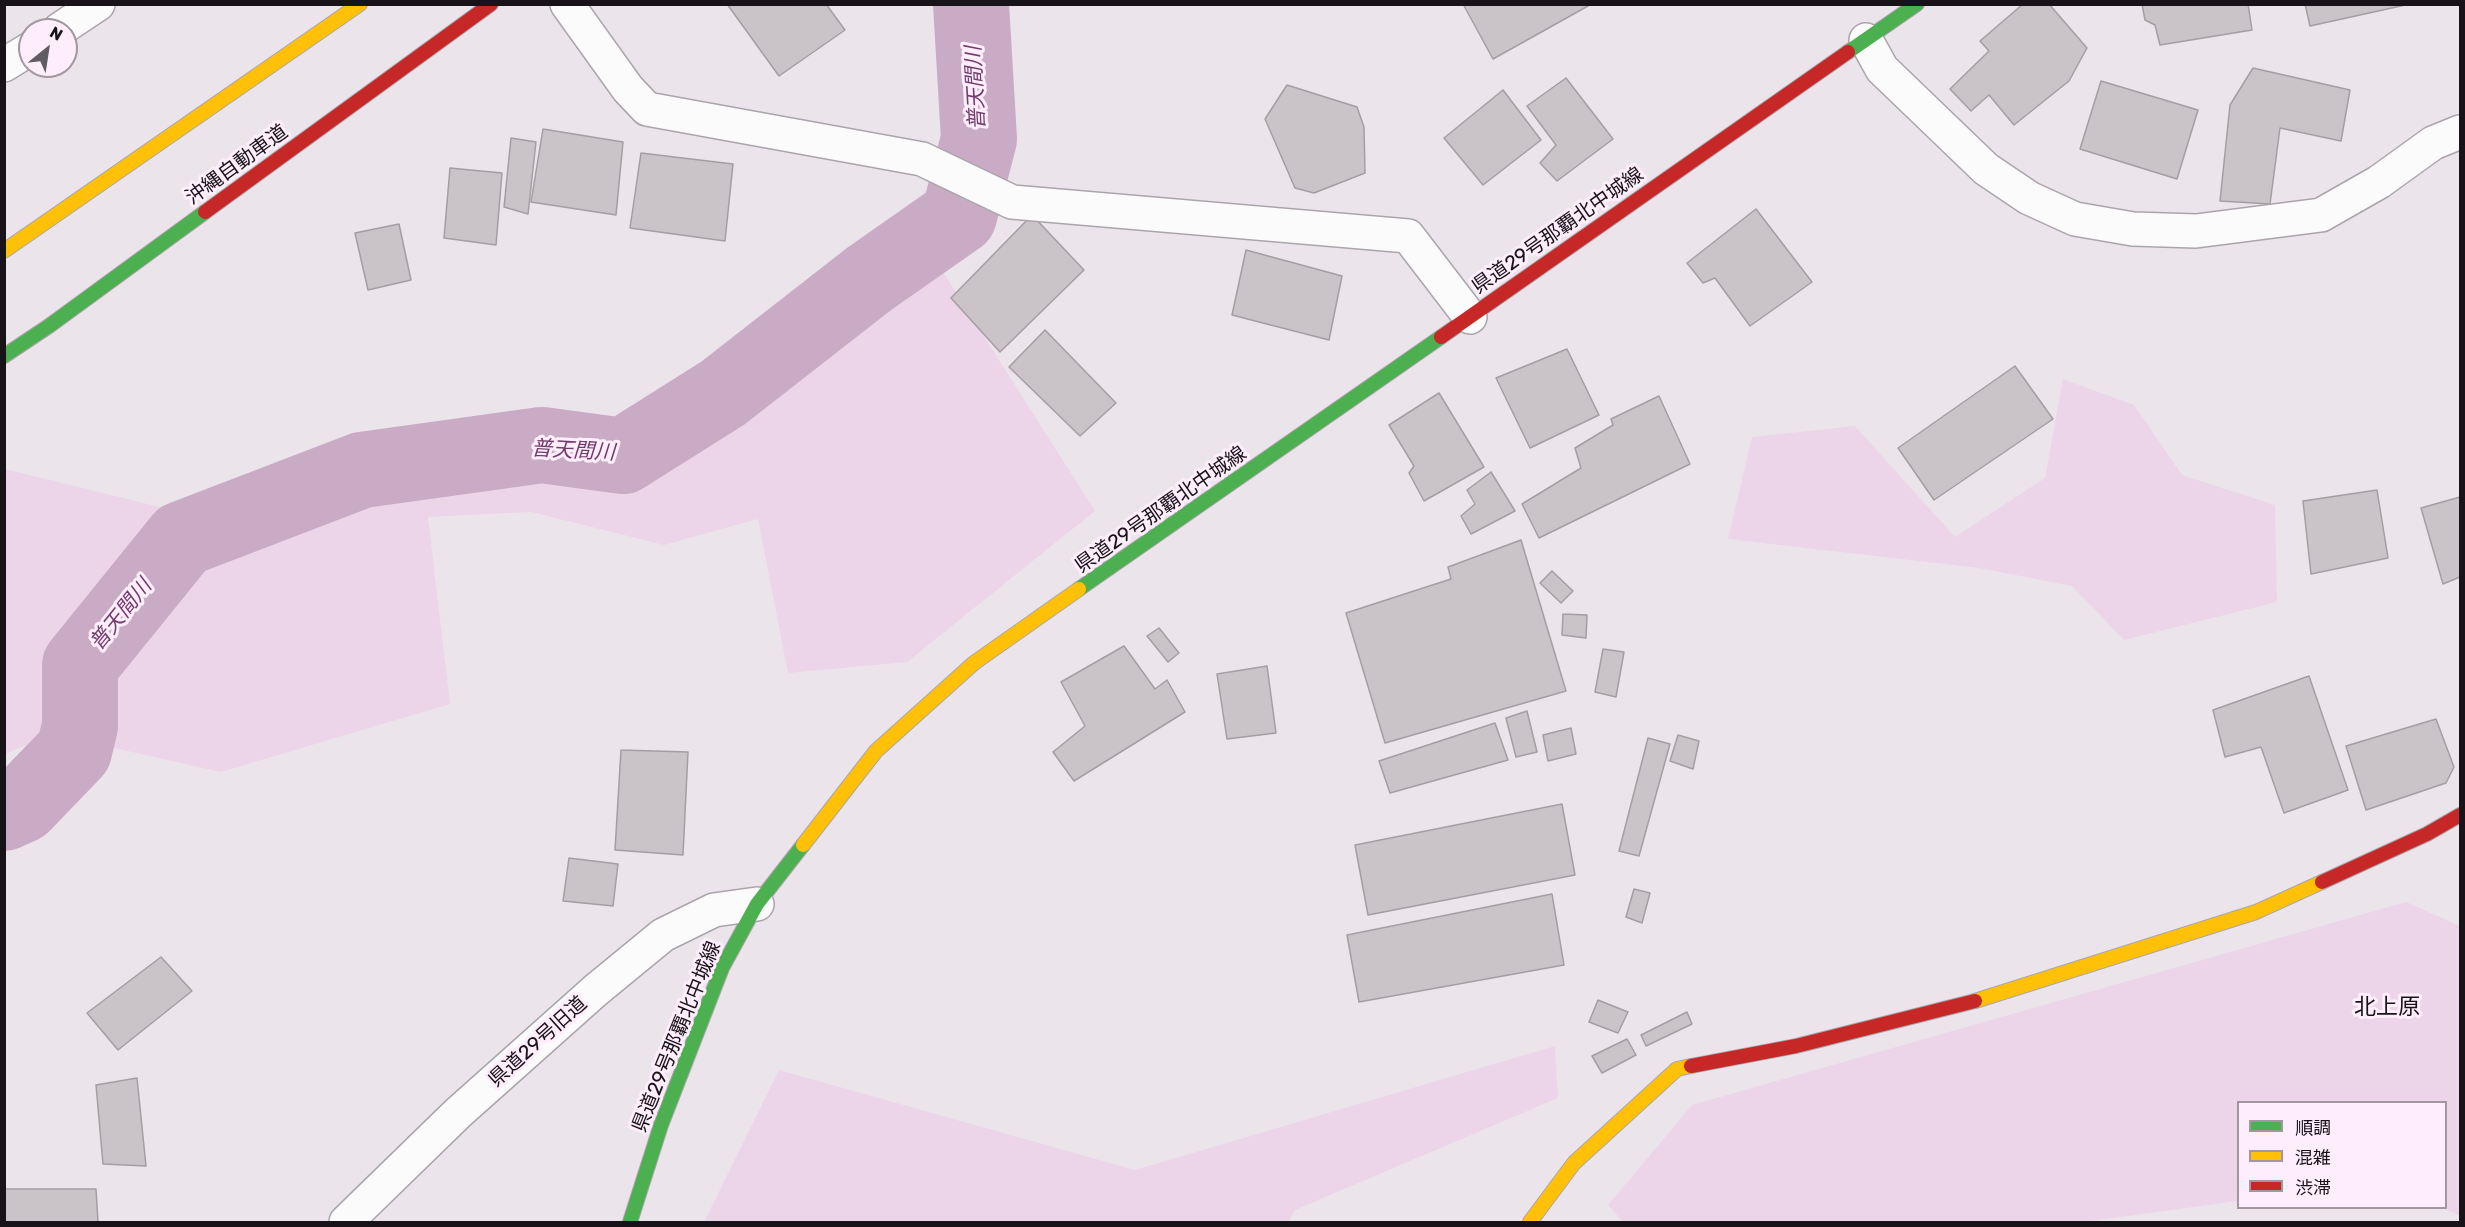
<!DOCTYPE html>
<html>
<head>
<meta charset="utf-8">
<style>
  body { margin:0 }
  #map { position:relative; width:2465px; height:1227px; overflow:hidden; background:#ece4eb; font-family:Rubik,"Noto Sans JP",sans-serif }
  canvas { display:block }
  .frame { position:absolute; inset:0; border:6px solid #181318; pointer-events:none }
  .legend { position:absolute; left:2237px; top:1101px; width:210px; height:108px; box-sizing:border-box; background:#feedfb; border:2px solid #a296a0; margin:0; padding:8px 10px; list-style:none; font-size:18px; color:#181318 }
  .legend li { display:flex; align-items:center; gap:12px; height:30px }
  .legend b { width:30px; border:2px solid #a296a0 }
  .north { position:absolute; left:18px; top:18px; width:60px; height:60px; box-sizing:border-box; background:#feedfb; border:2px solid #a296a0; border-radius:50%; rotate:30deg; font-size:16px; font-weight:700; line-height:24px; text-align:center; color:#181318 }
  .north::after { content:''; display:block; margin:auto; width:21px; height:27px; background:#625c62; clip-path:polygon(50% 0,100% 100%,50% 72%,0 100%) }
</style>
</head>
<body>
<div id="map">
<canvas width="2465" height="1227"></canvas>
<div class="frame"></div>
<ul class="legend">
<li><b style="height:8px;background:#4caf50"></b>順調</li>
<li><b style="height:8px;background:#ffc107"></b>混雑</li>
<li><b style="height:8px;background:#c62828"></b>渋滞</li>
</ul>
<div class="north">N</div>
</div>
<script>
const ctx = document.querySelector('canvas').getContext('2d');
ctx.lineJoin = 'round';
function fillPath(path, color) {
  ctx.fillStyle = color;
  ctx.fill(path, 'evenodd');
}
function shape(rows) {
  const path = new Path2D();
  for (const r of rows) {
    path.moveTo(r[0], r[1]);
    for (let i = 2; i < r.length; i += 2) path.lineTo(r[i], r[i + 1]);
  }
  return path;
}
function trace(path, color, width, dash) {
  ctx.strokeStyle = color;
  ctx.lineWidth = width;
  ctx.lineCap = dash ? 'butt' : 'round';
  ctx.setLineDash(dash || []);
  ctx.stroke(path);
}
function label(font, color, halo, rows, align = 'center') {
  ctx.font = font + ' Rubik,"Noto Sans JP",sans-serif';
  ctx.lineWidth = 6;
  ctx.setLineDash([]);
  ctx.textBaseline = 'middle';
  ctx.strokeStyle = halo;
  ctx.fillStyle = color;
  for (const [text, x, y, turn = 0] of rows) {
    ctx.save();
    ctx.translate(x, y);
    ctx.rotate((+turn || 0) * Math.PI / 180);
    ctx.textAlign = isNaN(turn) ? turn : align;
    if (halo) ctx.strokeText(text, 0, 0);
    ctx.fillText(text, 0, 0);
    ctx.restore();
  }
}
fillPath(shape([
  [933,256,1095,511,907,662,788,673,758,519,664,545,531,512,428,517,450,704,221,772,52,734,5,754,5,469,184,513,422,464,517,438,620,468,720,418,830,316],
  [2063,379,2134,405,2182,475,2275,505,2277,602,2124,640,2072,586,1979,568,1728,539,1752,437,1855,426,1955,537,2045,478],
  [2406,902,2460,926,2460,1216,2443,1208,2446,1208,2446,1102,2238,1102,2238,1201,2084,1222,1623,1222,1608,1205,1692,1105],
  [1555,1046,1558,1098,1295,1210,1289,1222,704,1222,779,1070,1135,1170]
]), '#ecd5e9');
trace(shape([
  [4,813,22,805,74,751,80,726,80,665,182,539,362,470,542,445,623,456,723,393,869,279,959,216,979,139,971,4]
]), '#caabc6', 76);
const building = shape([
  [727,4,826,4,845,30,779,76,727,4],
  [1463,4,1587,4,1588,6,1493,59,1463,4],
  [2023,4,2049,4,2087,48,2069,81,2014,125,1989,95,1971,111,1950,89,1989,51,1980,41,2023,4],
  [2142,4,2248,4,2252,30,2160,45,2155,25,2145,20,2142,4],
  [2305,4,2410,4,2310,26,2305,4],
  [2253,68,2350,90,2341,141,2280,128,2270,204,2220,201,2230,105,2253,68],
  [1566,78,1613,139,1557,181,1540,163,1556,145,1527,106,1566,78],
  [2101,81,2198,110,2177,179,2080,149,2101,81],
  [1287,85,1357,107,1364,127,1365,173,1314,193,1295,188,1265,119,1287,85],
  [1503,90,1541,140,1483,185,1444,138,1503,90],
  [543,129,623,142,616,215,531,202,543,129],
  [511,138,536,142,528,214,504,207,511,138],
  [641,153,733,164,725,241,630,228,641,153],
  [450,168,502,173,496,245,444,238,450,168],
  [1756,209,1812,282,1750,326,1715,278,1703,283,1687,263,1756,209],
  [1032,215,1084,270,1000,352,951,298,1032,215],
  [399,224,411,280,368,290,355,233,399,224],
  [1246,250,1342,276,1329,340,1232,315,1246,250],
  [1045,330,1116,403,1080,436,1009,367,1045,330],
  [1567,349,1599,415,1530,448,1496,378,1567,349],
  [2015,366,2053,419,1934,500,1898,448,2015,366],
  [1439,393,1484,467,1424,501,1409,473,1414,466,1389,425,1439,393],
  [1659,396,1690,464,1539,538,1522,504,1581,468,1575,448,1613,425,1611,419,1659,396],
  [1491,472,1515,511,1471,534,1461,516,1475,504,1467,490,1491,472],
  [2377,490,2388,558,2311,574,2303,501,2377,490],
  [2460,497,2460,577,2443,584,2421,508,2460,497],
  [1521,540,1566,691,1385,743,1346,613,1451,579,1448,567,1521,540],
  [1552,571,1573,591,1561,603,1540,583,1552,571],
  [1563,614,1587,615,1586,638,1562,635,1563,614],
  [1159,628,1179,653,1168,662,1147,636,1159,628],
  [1124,646,1155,689,1167,680,1185,712,1074,781,1053,752,1085,726,1061,682,1124,646],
  [1603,649,1624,652,1616,697,1595,692,1603,649],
  [1267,666,1276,733,1227,739,1217,674,1267,666],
  [2309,676,2348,790,2284,813,2261,747,2225,757,2213,710,2309,676],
  [1527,711,1537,752,1516,757,1506,718,1527,711],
  [2436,719,2454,767,2446,783,2366,810,2346,746,2436,719],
  [1495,723,1508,760,1390,793,1379,761,1495,723],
  [1571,728,1576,754,1548,761,1543,735,1571,728],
  [1678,735,1699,741,1693,769,1670,761,1678,735],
  [1648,738,1670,744,1639,856,1619,851,1648,738],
  [621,750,688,752,683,855,615,850,621,750],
  [1562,804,1575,875,1368,915,1355,845,1562,804],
  [569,858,618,864,613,906,563,901,569,858],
  [1634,889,1650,893,1642,923,1626,917,1634,889],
  [1552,894,1564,965,1359,1002,1347,935,1552,894],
  [161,957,192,991,118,1050,87,1013,161,957],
  [1598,1000,1628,1012,1618,1033,1589,1022,1598,1000],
  [1687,1012,1692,1024,1646,1046,1641,1035,1687,1012],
  [1627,1039,1636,1055,1602,1073,1592,1056,1627,1039],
  [137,1078,146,1166,103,1164,96,1085,137,1078],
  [4,1189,96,1189,98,1222,4,1222,4,1189]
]);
fillPath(building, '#cac4c9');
trace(building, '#a49ea4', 1.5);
const street = shape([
  [567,4,628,89,647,109,922,159,1012,202,1408,236,1470,317],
  [59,30,98,4],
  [1866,40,1882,69,1986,169,2029,198,2075,219,2133,229,2196,231,2321,215,2379,182,2433,143,2460,132],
  [4,65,30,49],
  [346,1222,458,1113,596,990,663,935,714,910,757,904]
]);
const fast = shape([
  [1848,52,1917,4],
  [4,356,49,326,205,212],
  [1079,589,1441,337],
  [630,1222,661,1125,722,968,757,904,803,845]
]);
const slow = shape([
  [4,251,360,4],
  [803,845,876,751,974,663,1079,589],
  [1975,1001,2256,912,2322,882],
  [1530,1222,1574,1163,1677,1069,1691,1066]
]);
const jam = shape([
  [205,212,491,4],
  [1441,337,1848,52],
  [2322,882,2427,834,2460,815],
  [1691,1066,1796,1046,1975,1001]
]);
trace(street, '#aba5ab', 36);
trace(fast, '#aba5ab', 16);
trace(slow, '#aba5ab', 16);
trace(jam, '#aba5ab', 16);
trace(street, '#fcfbfc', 33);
trace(fast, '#4caf50', 14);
trace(slow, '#ffc107', 14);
trace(jam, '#c62828', 14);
label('20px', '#181318', '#feedfb', [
  ["沖縄自動車道",237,165,-36],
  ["県道29号那覇北中城線",1558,231,-35],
  ["県道29号那覇北中城線",1161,510,-35],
  ["県道29号那覇北中城線",677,1037,-68],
  ["県道29号旧道",538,1042,-42]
]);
label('italic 21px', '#723d6d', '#feedfb', [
  ["普天間川",976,88,-93],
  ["普天間川",573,451,3],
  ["普天間川",121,615,-51]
]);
label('22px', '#181318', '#feedfb', [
  ["北上原",2387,1008]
]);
</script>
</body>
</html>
